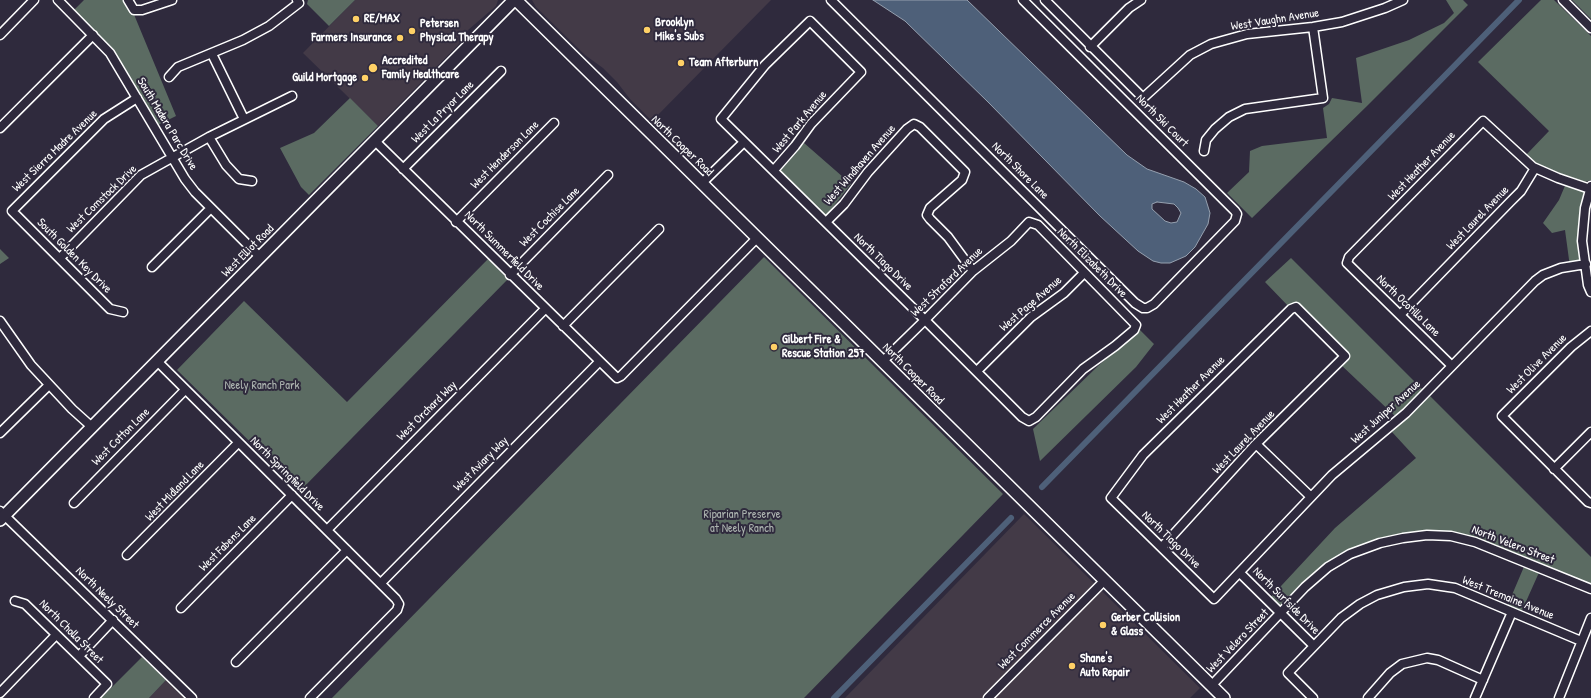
<!DOCTYPE html>
<html>
<head>
<meta charset="utf-8">
<style>
  body { margin:0 }
  canvas { display:block; background:#2f2a3d }
</style>
</head>
<body>
<canvas width="1591" height="698"></canvas>
<script>
const ctx = document.querySelector('canvas').getContext('2d');
ctx.lineJoin = 'round';
function fillPath(path, color) {
  ctx.fillStyle = color;
  ctx.fill(path, 'evenodd');
}
function shape(rows) {
  const path = new Path2D();
  for (const r of rows) {
    path.moveTo(r[0], r[1]);
    for (let i = 2; i < r.length; i += 2) path.lineTo(r[i], r[i + 1]);
  }
  return path;
}
function trace(path, color, width, dash) {
  ctx.strokeStyle = color;
  ctx.lineWidth = width;
  ctx.lineCap = dash ? 'butt' : 'round';
  ctx.setLineDash(dash || []);
  ctx.stroke(path);
}
function label(font, color, halo, rows, align = 'center') {
  ctx.font = font + ' "Patrick Hand",sans-serif';
  ctx.lineWidth = 4;
  ctx.setLineDash([]);
  ctx.textBaseline = 'middle';
  ctx.strokeStyle = halo;
  ctx.fillStyle = color;
  for (const [text, x, y, turn = 0] of rows) {
    ctx.save();
    ctx.translate(x, y);
    ctx.rotate((+turn || 0) * Math.PI / 180);
    ctx.textAlign = isNaN(turn) ? turn : align;
    if (halo) ctx.strokeText(text, 0, 0);
    ctx.fillText(text, 0, 0);
    ctx.restore();
  }
}
fillPath(shape([
  [355,0,498,0,496,6,468,30,458,45,378,126,303,53],
  [532,0,771,0,652,121,630,99,617,82,603,68,585,55,536,7],
  [1024,514,1200,688,1190,698,845,698],
  [166,680,184,698,149,698]
]), '#433a47');
fillPath(shape([
  [84,0,128,0,176,116,154,127,110,53,71,13],
  [308,0,355,0,329,26,307,4],
  [1446,0,1463,0,1468,5,1367,106,1252,218,1227,193,1249,172,1250,151,1262,146,1327,138,1323,108,1329,104,1332,98,1362,103,1356,58,1409,40,1444,23,1454,13],
  [1541,0,1554,0,1591,36,1591,180,1585,182,1540,166,1526,155,1549,131,1478,62],
  [1572,0,1591,0,1591,19],
  [350,98,378,126,309,195,301,187,280,148,314,133],
  [804,143,851,184,826,216,779,169],
  [1567,181,1590,189,1585,208,1586,264,1570,267,1565,230,1552,233,1543,223,1559,200],
  [0,249,9,258,0,264],
  [764,257,1003,494,804,698,332,698],
  [1291,258,1423,390,1396,417,1339,363,1345,357,1296,307,1291,309,1265,282],
  [488,259,508,279,300,491,177,370,244,301,347,402],
  [1140,330,1154,344,1136,367,1040,461,1033,429,1099,365],
  [1430,396,1591,557,1591,589,1541,568,1520,615,1506,609,1526,562,1451,536,1382,542,1328,567,1281,613,1268,600,1335,528,1416,458,1392,432],
  [142,657,166,680,149,698,101,698]
]), '#5b6b62');
const water = shape([
  [873,0,967,0,1127,155,1147,169,1184,182,1196,189,1205,197,1210,213,1208,224,1195,247,1186,256,1170,263,1161,263,1153,261,1138,251,1100,216,988,102,905,21,873,0],
  [1157,202,1174,204,1178,208,1181,213,1177,222,1171,223,1165,221,1152,209,1152,204,1157,202]
]);
fillPath(water, '#4e6079');
trace(water, '#95a0af', 1);
trace(shape([
  [1042,487,1519,0],
  [834,698,1011,518]
]), '#4e6079', 6);
const minor = shape([
  [58,0,110,53,185,179,195,192,260,257],
  [128,0,134,10,142,10,172,0],
  [831,0,1135,303,1143,308,1147,308,1154,304,1235,221,1237,214,1235,211,1023,0],
  [1045,0,1143,98,1190,55,1211,44,1247,34,1313,27,1342,22,1385,8,1403,0],
  [1563,0,1591,28],
  [0,35,34,0],
  [1090,47,1129,8,1141,0],
  [212,54,244,119],
  [169,77,178,67,243,40,269,26,299,3,297,0],
  [0,128,93,35],
  [209,137,226,165,239,179,252,181],
  [375,141,617,378,621,376,757,238],
  [1204,151,1206,140,1215,129,1229,117,1245,109,1323,98,1313,27],
  [403,169,501,71],
  [774,170,795,146,811,124,861,72,810,21,765,65,721,119,925,320,1022,417,1029,421,1036,417,1083,369,1115,346,1134,330,1136,325,1038,225,1029,222,1011,241,973,271,925,320,882,362],
  [702,183,744,142],
  [1591,186,1585,208,1582,241,1588,285,1591,292],
  [456,222,554,123],
  [826,222,844,204,868,172,907,129,914,124,920,127,965,172,962,180,930,208,927,215,930,219,948,237,973,271],
  [60,258,141,175,209,137,292,96],
  [152,267,211,208],
  [510,275,608,175],
  [123,312,110,309,12,211,104,119,137,98],
  [1400,315,1510,202,1521,191,1535,168],
  [0,321,31,365,72,409,92,427],
  [563,326,659,229],
  [1591,331,1571,347,1502,416,1588,502,1591,503],
  [157,361,396,599,399,604,397,610,310,698],
  [1452,366,1347,263,1349,257,1483,121,1533,167,1558,178,1590,189],
  [977,371,1031,317,1064,293,1084,273],
  [0,433,49,385],
  [1256,444,1310,496],
  [1554,469,1591,432],
  [74,503,185,390],
  [0,511,192,698],
  [327,530,545,309],
  [1162,547,1256,444,1345,356,1296,307,1291,309,1143,455,1111,498,1214,599,1332,475,1406,413,1535,281,1543,275,1561,268,1586,264],
  [127,555,238,443],
  [1240,573,1314,646],
  [381,583,599,362],
  [15,601,25,604,107,684,94,698],
  [181,608,292,495],
  [79,656,113,620],
  [236,662,347,550],
  [1211,686,1305,587,1328,567,1350,554,1380,543,1403,538,1427,535,1451,536,1475,542,1591,589],
  [0,693,56,635],
  [988,698,1104,581],
  [1313,698,1288,673,1341,618,1360,604,1377,595,1404,587,1428,584,1455,588,1581,641],
  [1368,698,1390,673,1402,664,1427,658,1438,660,1483,680],
  [1475,698,1512,612],
  [1559,698,1591,618]
]);
const major = shape([
  [516,0,1224,698],
  [0,520,514,0]
]);
trace(minor, '#fff', 11);
trace(major, '#fff', 14);
trace(minor, '#2f2a3d', 8);
trace(major, '#2f2a3d', 11);
for (const [x, y, r, color] of [
  [356,19,4,"#ffd166"],
  [647,30,4,"#ffd166"],
  [412,31,4,"#ffd166"],
  [400,38,4,"#ffd166"],
  [681,63,4,"#ffd166"],
  [373,68,5,"#ffd166"],
  [365,78,4,"#ffd166"],
  [774,347,4,"#ffd166"],
  [1103,625,4,"#ffd166"],
  [1072,666,4,"#ffd166"]
]) {
  const dot = new Path2D();
  dot.arc(x, y, r, 0, 2 * Math.PI);
  ctx.fillStyle = color;
  ctx.fill(dot);
  trace(dot, '#2f2a3d', 1.5);
}
label('bold 12px', '#fff', '#2f2a3d', [
  ["RE/MAX",364,19],
  ["Brooklyn",655,23],
  ["Mike's Subs",655,37],
  ["Petersen",420,24],
  ["Physical Therapy",420,38],
  ["Farmers Insurance",392,38,"right"],
  ["Accredited",382,61],
  ["Family Healthcare",382,75],
  ["Team Afterburn",689,63],
  ["Guild Mortgage",357,78,"right"],
  ["Gilbert Fire &",782,340],
  ["Rescue Station 257",782,354],
  ["Gerber Collision",1111,618],
  ["& Glass",1111,632],
  ["Shane's",1080,659],
  ["Auto Repair",1080,673]
], 'left');
label('12px', '#fff', '#2f2a3d', [
  ["West Vaughn Avenue",1275,20,-9],
  ["West La Pryor Lane",443,112,-45],
  ["North Ski Court",1162,121,45],
  ["West Park Avenue",800,122,-50],
  ["South Madera Parc Drive",167,124,59],
  ["North Cooper Road",682,146,44],
  ["West Sierra Madre Avenue",55,151,-44],
  ["West Henderson Lane",505,155,-45],
  ["West Windhaven Avenue",860,165,-49],
  ["West Heather Avenue",1422,166,-46],
  ["North Shore Lane",1020,171,45],
  ["West Comstock Drive",102,199,-44],
  ["West Cochise Lane",550,217,-45],
  ["West Laurel Avenue",1478,218,-46],
  ["West Elliot Road",248,251,-45],
  ["North Summerfield Drive",504,251,45],
  ["South Golden Key Drive",74,256,45],
  ["North Tiago Drive",883,262,44],
  ["North Elizabeth Drive",1092,263,45],
  ["West Straford Avenue",947,282,-44],
  ["West Page Avenue",1031,304,-41],
  ["North Ocotillo Lane",1408,306,44],
  ["West Olive Avenue",1537,364,-45],
  ["North Cooper Road",913,374,45],
  ["West Heather Avenue",1191,390,-45],
  ["West Orchard Way",427,411,-45],
  ["West Juniper Avenue",1386,412,-42],
  ["West Cotton Lane",121,437,-45],
  ["West Laurel Avenue",1244,442,-46],
  ["West Aviary Way",481,464,-45],
  ["North Springfield Drive",287,474,45],
  ["West Midland Lane",175,491,-46],
  ["North Tiago Drive",1171,540,44],
  ["West Fabens Lane",228,543,-45],
  ["North Velero Street",1513,545,21],
  ["North Neely Street",107,598,44],
  ["West Tremaine Avenue",1508,598,22],
  ["North Surfside Drive",1286,601,45],
  ["West Commerce Avenue",1037,631,-45],
  ["North Cholla Street",71,632,45],
  ["West Velero Street",1238,641,-46]
]);
label('12px', '#adb5b0', '#2f2a3d', [
  ["Neely Ranch Park",262,386],
  ["Riparian Preserve",742,515],
  ["at Neely Ranch",742,529]
]);
</script>
</body>
</html>
